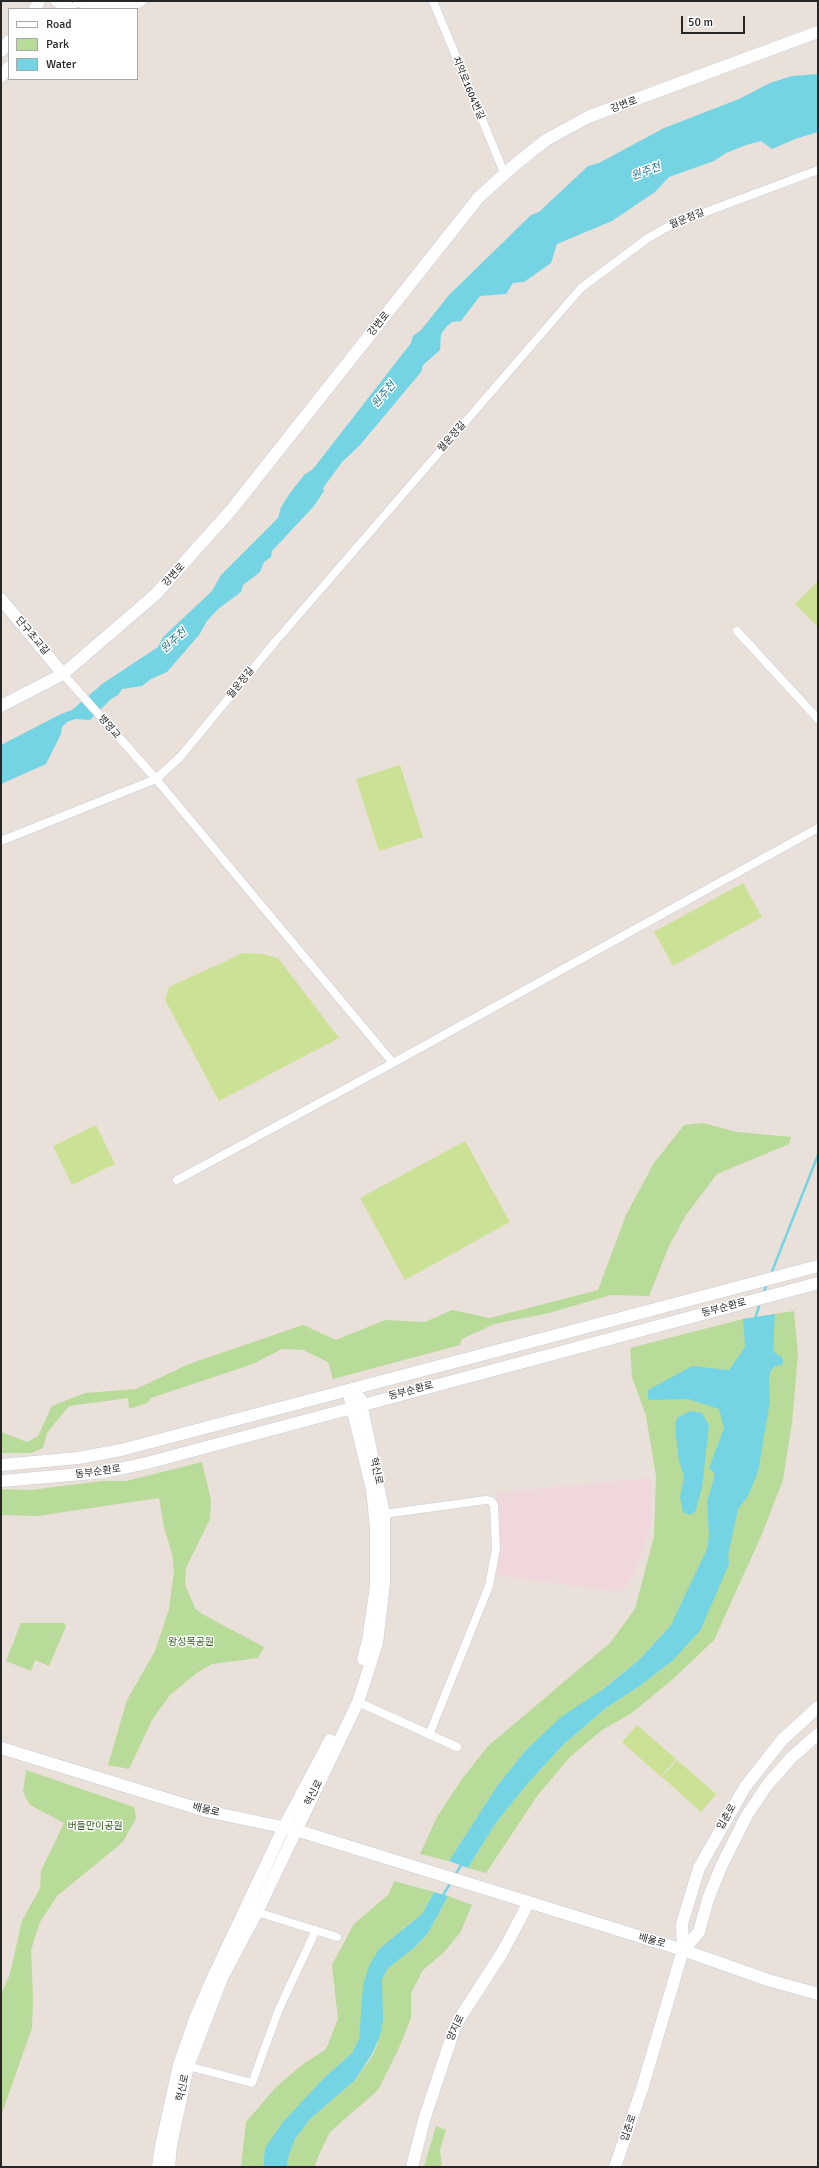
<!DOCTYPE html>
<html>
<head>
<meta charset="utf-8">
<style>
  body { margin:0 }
  #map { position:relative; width:819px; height:2168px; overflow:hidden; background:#e8e0d9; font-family:Signika,sans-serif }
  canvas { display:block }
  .frame { position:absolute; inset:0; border:2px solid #272727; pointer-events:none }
  .legend { position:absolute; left:8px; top:8px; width:130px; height:72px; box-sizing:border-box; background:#fff; border:1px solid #a9a9a9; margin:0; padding:5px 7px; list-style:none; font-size:12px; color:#272727 }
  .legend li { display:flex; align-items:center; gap:8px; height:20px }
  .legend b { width:20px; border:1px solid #a9a9a9 }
  .scale { position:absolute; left:681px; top:16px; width:64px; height:18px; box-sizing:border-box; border:2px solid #272727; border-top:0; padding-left:5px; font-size:12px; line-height:14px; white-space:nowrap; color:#272727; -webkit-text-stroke:3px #fff; paint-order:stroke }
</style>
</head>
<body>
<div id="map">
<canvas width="819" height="2168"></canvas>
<div class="frame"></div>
<ul class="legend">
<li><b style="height:5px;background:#fff"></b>Road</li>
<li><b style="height:11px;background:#b8db99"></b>Park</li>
<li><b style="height:11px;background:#74d4e3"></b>Water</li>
</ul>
<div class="scale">50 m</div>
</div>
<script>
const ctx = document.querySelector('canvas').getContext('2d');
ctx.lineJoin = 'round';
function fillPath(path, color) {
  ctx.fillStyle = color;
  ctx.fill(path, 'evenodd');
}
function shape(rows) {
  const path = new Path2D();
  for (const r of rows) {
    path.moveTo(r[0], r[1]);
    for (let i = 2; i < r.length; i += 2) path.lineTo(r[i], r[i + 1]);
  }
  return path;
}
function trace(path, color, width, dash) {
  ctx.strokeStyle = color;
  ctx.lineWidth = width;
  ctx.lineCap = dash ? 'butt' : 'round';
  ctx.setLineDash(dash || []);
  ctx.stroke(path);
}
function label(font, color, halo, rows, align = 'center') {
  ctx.font = font + ' Signika,"Noto Sans KR",sans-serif';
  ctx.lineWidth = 3;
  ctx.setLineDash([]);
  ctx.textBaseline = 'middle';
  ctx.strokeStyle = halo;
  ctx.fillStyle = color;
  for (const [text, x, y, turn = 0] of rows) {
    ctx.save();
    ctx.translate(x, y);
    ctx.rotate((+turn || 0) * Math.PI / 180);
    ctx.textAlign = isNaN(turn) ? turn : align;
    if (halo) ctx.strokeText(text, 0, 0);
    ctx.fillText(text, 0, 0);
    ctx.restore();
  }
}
fillPath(shape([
  [651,1478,651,1525,635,1572,620,1592,496,1575,499,1563,496,1493]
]), '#efd7db');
fillPath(shape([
  [703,1123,737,1132,791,1137,789,1144,717,1174,686,1215,669,1246,649,1296,611,1295,549,1313,494,1324,462,1339,460,1345,333,1379,328,1362,303,1350,282,1349,253,1364,151,1398,147,1403,129,1409,128,1398,69,1406,47,1433,43,1448,31,1453,1,1453,1,1432,27,1442,38,1436,52,1406,85,1393,136,1389,189,1364,303,1325,336,1340,385,1320,425,1322,452,1310,490,1318,598,1290,626,1215,654,1163,684,1125],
  [794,1311,798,1354,792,1423,783,1480,762,1534,714,1640,673,1679,632,1713,602,1730,570,1757,537,1796,486,1873,468,1868,495,1824,528,1783,564,1744,606,1708,641,1685,671,1661,697,1634,671,1625,640,1659,525,1751,497,1786,449,1861,420,1854,437,1817,462,1779,488,1746,610,1643,635,1609,654,1536,656,1477,646,1416,632,1377,630,1348,743,1319],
  [202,1462,211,1500,210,1519,186,1568,185,1585,195,1608,202,1614,264,1647,258,1658,212,1664,198,1672,170,1695,152,1720,129,1769,108,1765,127,1700,155,1651,169,1609,174,1571,172,1554,164,1527,159,1498,37,1516,1,1515,1,1489,31,1490,102,1481,126,1481],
  [21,1623,64,1623,66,1626,49,1666,35,1660,31,1671,6,1661],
  [26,1770,134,1807,136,1818,123,1842,57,1896,40,1922,31,1950,33,2000,32,2028,1,2116,1,1994,10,1974,22,1921,40,1888,41,1871,64,1823,30,1805,23,1792],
  [394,1881,434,1892,422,1914,402,1930,361,2022,359,2039,352,2053,325,2077,265,2148,263,2167,241,2167,246,2122,277,2086,302,2065,326,2049,338,2019,332,1965,354,1924,389,1894],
  [448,1896,472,1905,460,1933,443,1953,423,1970,411,1993,411,2018,399,2048,378,2090,330,2132,317,2159,315,2167,287,2167,287,2161,295,2139,309,2120,355,2080,373,2055,380,2036,382,1979,388,1968,414,1948,428,1933],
  [436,2126,446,2130,440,2150,442,2167,424,2167]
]), '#b8db99');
fillPath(shape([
  [818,581,818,627,795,604],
  [400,765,423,837,379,851,356,779],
  [743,883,762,917,673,966,654,932],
  [243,953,262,954,278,958,339,1038,219,1101,165,1000,169,987],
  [96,1125,115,1164,72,1185,53,1146],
  [465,1141,510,1222,405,1280,360,1198],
  [637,1725,676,1759,661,1777,622,1742],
  [677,1760,716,1794,701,1812,662,1777]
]), '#cbe296');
fillPath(shape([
  [818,74,818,132,795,139,772,149,761,141,746,145,726,153,714,161,669,177,655,192,612,221,557,244,551,263,524,282,513,283,506,294,480,296,461,321,452,322,447,326,441,334,440,350,423,365,421,372,360,445,342,462,323,488,324,491,314,506,272,551,271,557,264,562,260,572,243,585,241,592,218,609,207,621,199,635,167,672,151,679,142,686,122,689,118,695,111,699,90,720,75,719,67,722,62,727,61,734,46,764,1,784,1,745,61,714,72,710,102,684,158,647,163,637,212,591,221,575,278,518,281,507,290,493,304,475,313,469,411,343,413,336,421,330,449,295,531,215,539,212,588,166,599,163,664,128,739,99,770,83,792,76],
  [775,1314,773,1351,775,1353,782,1357,783,1361,782,1365,775,1366,771,1370,769,1378,770,1401,758,1472,748,1496,738,1509,728,1555,729,1564,700,1631,672,1661,641,1685,606,1708,564,1744,528,1783,495,1824,468,1868,449,1861,497,1786,525,1751,561,1717,602,1690,640,1659,671,1625,707,1549,709,1536,707,1502,715,1474,709,1468,724,1428,719,1409,688,1399,653,1400,648,1399,648,1390,692,1366,729,1370,745,1347,743,1319],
  [690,1411,702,1413,709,1425,702,1488,695,1512,689,1515,683,1512,680,1497,684,1476,679,1461,675,1427,677,1418],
  [434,1892,448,1896,428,1933,414,1948,388,1968,382,1979,383,2020,380,2036,372,2054,355,2080,309,2120,302,2130,295,2139,287,2161,287,2167,263,2167,265,2148,283,2122,325,2077,352,2053,359,2039,363,1986,369,1966,379,1949,422,1914]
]), '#74d4e3');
trace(shape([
  [771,1274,818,1155],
  [763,1294,767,1284],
  [755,1319,760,1303],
  [455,1875,462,1864],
  [442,1897,451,1882]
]), '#74d4e3', 2.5);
const street = shape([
  [433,1,505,175],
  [737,631,818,719],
  [63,674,156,779,393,1063,818,828],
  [1,841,156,779,180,757,275,642,581,288,648,238,671,225,818,170],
  [177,1180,393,1063],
  [384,1514,486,1500,491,1501,494,1505,496,1549,489,1586,429,1735],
  [358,1702,457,1747],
  [257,1912,337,1937],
  [188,2066,252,2083,279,2009,316,1930]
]);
const secondary = shape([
  [57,1,71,9],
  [79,1,94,6,102,6,118,1],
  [35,9,39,1],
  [120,9,140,1],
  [1,51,9,41],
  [1,76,9,67],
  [1,599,63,674],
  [1,706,63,674,156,594,232,509,479,197,517,163,546,140,588,117,818,32],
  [350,1399,372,1489,376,1527,376,1587,368,1641,363,1659],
  [1,1465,78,1458,121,1450,818,1266],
  [1,1481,105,1472,147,1463,818,1283],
  [1,1748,206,1811,296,1830,683,1950,768,1980,818,1994],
  [683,1950,699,1932,708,1899,721,1867,747,1815,768,1784,792,1757,818,1734],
  [158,2167,161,2146,179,2065,195,2019,214,1975,284,1827,330,1740],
  [169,2167,171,2145,188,2066,222,1978,257,1912,358,1702,377,1643,384,1583,384,1514,360,1398],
  [412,2167,424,2120,456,2024,502,1953,529,1902],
  [615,2167,642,2089,683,1950,682,1924,699,1868,745,1787,782,1740,818,1707]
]);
trace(street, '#c8cdd8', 9);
trace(secondary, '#c8cdd8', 13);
trace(street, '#fff', 8);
trace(secondary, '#fff', 12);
label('10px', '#272727', '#fff', [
  ["치악로1604번길",468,88,67],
  ["강변로",624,105,-20],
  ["월운정길",687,219,-22],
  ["강변로",379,324,-51],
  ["월운정길",452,437,-49],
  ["강변로",174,575,-47],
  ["단구초교길",32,636,50],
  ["월운정길",241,683,-51],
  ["병영교",109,727,49],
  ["동부순환로",724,1308,-15],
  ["동부순환로",411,1391,-15],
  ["혁신로",376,1471,78],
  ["동부순환로",98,1472,-8],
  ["혁신로",314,1793,-64],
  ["배울로",206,1810,14],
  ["입춘로",727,1817,-60],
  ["배울로",652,1941,16],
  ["양지로",456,2028,-65],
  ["혁신로",183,2088,-77],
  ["입춘로",629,2128,-71]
]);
label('10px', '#335c1f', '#fff', [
  ["왕성목공원",191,1642],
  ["버들만이공원",95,1826]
]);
label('italic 11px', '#18718a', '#fff', [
  ["원주천",646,172,-20],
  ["원주천",384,395,-50],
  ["원주천",174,641,-42]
]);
</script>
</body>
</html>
